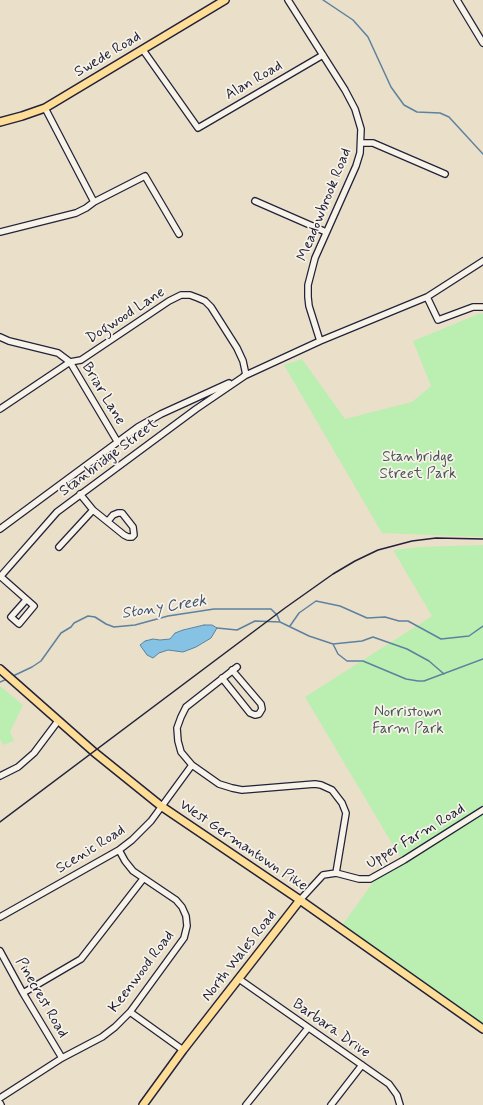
<!DOCTYPE html>
<html>
<head>
<meta charset="utf-8">
<style>
  body { margin:0 }
  canvas { display:block; background:#eadfc9 }
</style>
</head>
<body>
<canvas width="483" height="1105"></canvas>
<script>
const ctx = document.querySelector('canvas').getContext('2d');
ctx.lineJoin = 'round';
function fillPath(path, color) {
  ctx.fillStyle = color;
  ctx.fill(path, 'evenodd');
}
function shape(rows) {
  const path = new Path2D();
  for (const r of rows) {
    path.moveTo(r[0], r[1]);
    for (let i = 2; i < r.length; i += 2) path.lineTo(r[i], r[i + 1]);
  }
  return path;
}
function trace(path, color, width, dash) {
  ctx.strokeStyle = color;
  ctx.lineWidth = width;
  ctx.lineCap = dash ? 'butt' : 'round';
  ctx.setLineDash(dash || []);
  ctx.stroke(path);
}
function label(font, color, halo, rows, align = 'center') {
  ctx.font = font + ' Mynerve,sans-serif';
  ctx.lineWidth = 3.5;
  ctx.setLineDash([]);
  ctx.textBaseline = 'middle';
  ctx.strokeStyle = halo;
  ctx.fillStyle = color;
  for (const [text, x, y, turn = 0] of rows) {
    ctx.save();
    ctx.translate(x, y);
    ctx.rotate((+turn || 0) * Math.PI / 180);
    ctx.textAlign = isNaN(turn) ? turn : align;
    if (halo) ctx.strokeText(text, 0, 0);
    ctx.fillText(text, 0, 0);
    ctx.restore();
  }
}
fillPath(shape([
  [481,313,483,314,483,537,382,533,284,365,302,359,345,419,412,402,431,386,413,341],
  [483,545,483,1026,384,956,343,924,377,877,403,862,305,697,432,616,393,550,419,547],
  [0,686,23,705,10,732,14,741,3,745,0,739]
]), '#baefb1');
const water = shape([
  [204,625,212,625,217,628,211,638,196,647,183,652,168,650,159,653,153,658,147,655,140,645,145,641,153,639,160,640,170,639,175,633,183,630,204,625]
]);
fillPath(water, '#85c2e4');
trace(water, '#5d82a0', 1);
trace(shape([
  [323,0,353,20,368,37,391,87,404,105,417,112,440,113,449,117,483,154],
  [290,626,299,613,316,601,340,606,367,618,385,617,399,621,408,621,441,639,469,636,483,626],
  [217,628,237,630,255,621,280,622],
  [333,644,362,641,373,637,407,649,429,661,444,674],
  [13,676,32,667,41,661,61,633,71,627,74,623,88,616,95,617,106,624,114,627,135,625,168,616,214,609,271,609,277,615,280,622,309,636,333,644,338,654,347,661,363,661,406,679,418,681,424,681,483,659],
  [0,682,7,679]
]), '#5d82a0', 1.5);
const minor = shape([
  [288,0,345,90,355,109,361,129,360,153,356,166,315,258,308,285,308,297,309,306,320,341],
  [457,0,483,43],
  [143,50,198,128,323,55],
  [45,108,94,202],
  [361,143,373,143,445,174],
  [255,201,326,232],
  [0,232,76,213,86,208,94,202,145,176,179,234],
  [427,297,438,320,473,307,483,307],
  [0,337,9,341,58,353,70,362,117,441],
  [244,376,320,341,427,297,483,261],
  [0,409,70,362,81,360,169,301,181,295,190,295,198,298,205,301,211,307,237,348,243,361,246,375,196,409,57,512,0,577],
  [80,494,93,510,124,535,128,537,132,537,134,535,133,527,122,513,118,513,113,515,108,521],
  [0,529,138,427,161,414,229,383],
  [59,547,93,510],
  [0,576,34,606,19,624,11,617,26,600],
  [237,667,186,707,181,717,177,728,178,741,181,752,192,765,219,784,232,788,242,790,315,784,321,785,332,790,342,803,346,813,336,873],
  [222,678,250,713,255,715,259,714,262,709,261,704,232,670],
  [0,776,18,767,34,753,58,721],
  [300,900,323,875,336,873,359,879,370,879,404,860,483,810],
  [0,917,119,850,132,840,151,821,192,765],
  [0,951,23,993,62,1058],
  [239,979,389,1084,397,1095,400,1105],
  [23,993,81,959,143,879],
  [130,1012,183,1050],
  [0,1098,62,1058,102,1037,115,1027,130,1012,184,938,187,926,186,916,182,907,176,900,133,871,125,861,119,850],
  [0,1103,1,1105],
  [246,1105,308,1028],
  [331,1105,362,1065]
]);
const major = shape([
  [0,122,22,116,45,108,225,0],
  [0,669,94,752,161,806,300,900,483,1029],
  [143,1105,183,1050,300,900]
]);
trace(minor, '#22223b', 8);
trace(major, '#22223b', 10);
trace(minor, '#f7f3e8', 5.5);
trace(major, '#fedd96', 7);
trace(shape([
  [0,822,285,608,333,574,355,561,378,550,412,541,436,538,483,539]
]), '#22223b', 1.5);
label('15px', '#22223b', '#f7f3e8', [
  ["Swede Road",108,55,-31],
  ["Alan Road",254,81,-30],
  ["Meadowbrook Road",325,205,-68],
  ["Dogwood Lane",126,316,-33],
  ["Briar Lane",103,394,59],
  ["Stanbridge Street",109,458,-37],
  ["Upper Farm Road",416,837,-31],
  ["West Germantown Pike",243,846,34],
  ["Scenic Road",91,850,-32],
  ["North Wales Road",240,956,-52],
  ["Keenwood Road",142,972,-53],
  ["Pinecrest Road",41,998,60],
  ["Barbara Drive",331,1029,35]
]);
label('15px', '#485558', '#f7f3e8', [
  ["Stanbridge",418,458],
  ["Street Park",418,475],
  ["Norristown",408,713],
  ["Farm Park",408,730]
]);
label('italic 16px', '#40526e', '#f7f3e8', [
  ["Stony Creek",164,608,-9]
]);
</script>
</body>
</html>
